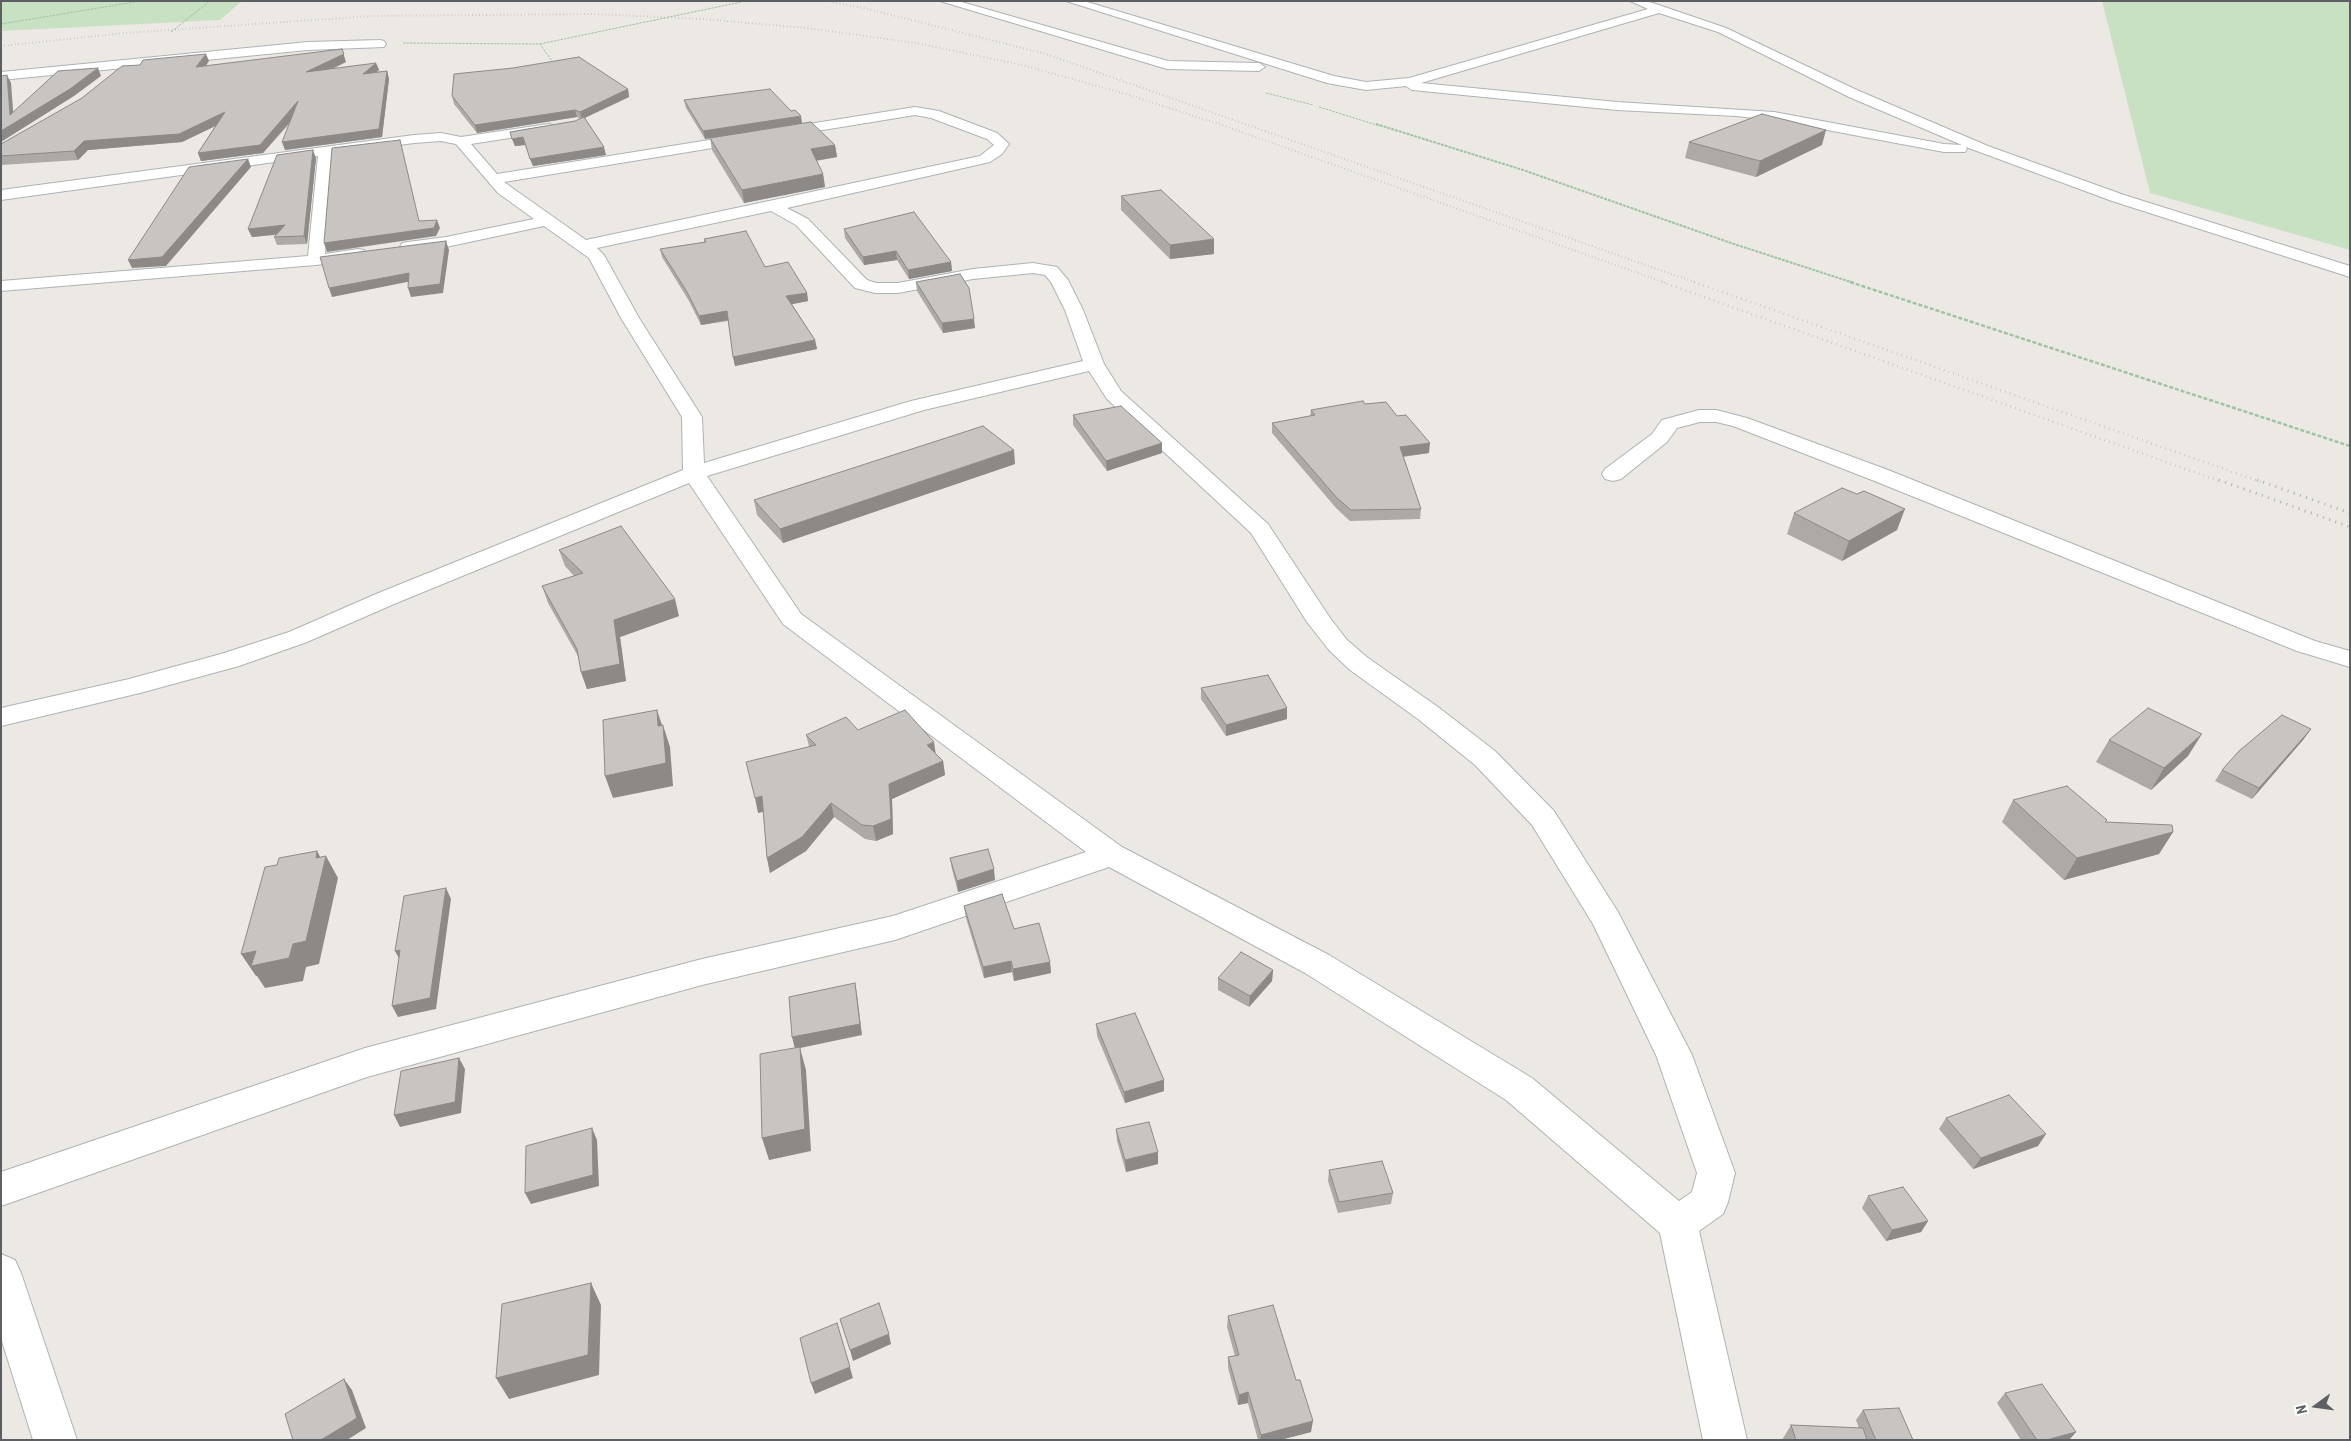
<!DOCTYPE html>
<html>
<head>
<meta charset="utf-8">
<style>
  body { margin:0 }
  #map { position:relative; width:2351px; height:1441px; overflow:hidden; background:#ece9e4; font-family:"Roboto Condensed",sans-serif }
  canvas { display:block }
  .frame { position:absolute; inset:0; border:2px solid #5c6062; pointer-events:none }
  .north { position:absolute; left:2291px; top:1381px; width:50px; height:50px; -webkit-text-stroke:4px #fff; paint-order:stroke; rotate:256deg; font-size:14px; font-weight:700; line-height:20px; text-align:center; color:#5c6062 }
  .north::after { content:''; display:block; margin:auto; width:18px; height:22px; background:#5c6062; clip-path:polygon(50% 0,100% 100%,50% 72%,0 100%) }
</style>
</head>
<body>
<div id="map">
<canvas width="2351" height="1441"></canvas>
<div class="frame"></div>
<div class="north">N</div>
</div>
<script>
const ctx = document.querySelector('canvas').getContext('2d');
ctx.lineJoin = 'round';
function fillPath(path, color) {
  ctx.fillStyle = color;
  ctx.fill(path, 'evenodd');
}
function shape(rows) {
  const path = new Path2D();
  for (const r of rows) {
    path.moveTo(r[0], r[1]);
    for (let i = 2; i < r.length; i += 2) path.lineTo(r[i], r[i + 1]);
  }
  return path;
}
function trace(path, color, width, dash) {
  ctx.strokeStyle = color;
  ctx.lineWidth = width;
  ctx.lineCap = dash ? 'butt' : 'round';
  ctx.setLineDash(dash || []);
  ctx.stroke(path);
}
fillPath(shape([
  [2,1,242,1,220,20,1,31],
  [2102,1,2350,1,2350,250,2150,193]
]), '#c8e1c3');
const street = shape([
  [940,1,958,1,1168,61,1259,63,1265,67,1259,71,1167,69,940,1],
  [1066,1,1084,1,1334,76,1366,82,1409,78,1648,9,1630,1,1647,1,1726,28,1859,91,1988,146,2124,195,2350,266,2350,277,2112,201,1966,147,1967,149,1965,152,1944,152,1774,120,1736,116,1617,110,1412,90,1406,86,1366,90,1327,83,1066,1],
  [1659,13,1718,32,1849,97,1962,145,1944,144,1774,112,1617,102,1421,83,1659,13],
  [380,40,384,41,386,44,384,47,308,50,1,80,1,72,308,42,380,40],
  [915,107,939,111,997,133,1009,144,1002,154,990,162,787,208,808,219,867,280,876,283,898,283,973,269,1033,263,1057,267,1068,280,1083,310,1104,364,1121,391,1268,524,1330,618,1347,640,1368,658,1438,707,1495,751,1554,811,1618,912,1692,1055,1735,1173,1728,1202,1723,1214,1699,1231,1747,1440,1703,1440,1660,1233,1506,1100,1305,973,1109,867,895,940,702,985,367,1077,1,1206,1,1172,365,1048,702,959,893,916,1086,852,783,624,689,483,394,604,307,642,239,666,140,693,1,726,1,708,129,679,221,654,289,632,376,594,683,470,682,417,621,318,589,258,544,226,446,247,408,252,402,251,400,247,402,243,408,242,446,237,534,219,498,193,456,144,441,141,414,143,333,154,325,254,358,249,364,250,366,254,364,258,358,259,316,265,1,291,1,281,308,256,318,156,1,200,1,190,414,135,441,133,461,137,548,124,553,125,555,128,548,132,471,144,497,174,915,107],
  [915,115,931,118,987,139,994,145,980,156,586,240,504,182,915,115],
  [771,211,796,225,855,288,875,293,898,293,973,279,1033,273,1045,275,1051,282,1065,310,1083,361,911,401,704,463,702,417,639,318,604,255,597,248,771,211],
  [1089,371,1107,399,1251,533,1307,622,1329,650,1350,670,1418,719,1475,765,1532,825,1593,924,1656,1055,1697,1173,1692,1192,1679,1201,1532,1078,1329,955,1122,847,801,614,707,476,924,410,1089,371],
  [1699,410,1716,410,1747,418,1888,470,2315,641,2350,651,2350,667,2297,651,1872,480,1733,426,1716,422,1700,422,1677,428,1667,442,1621,479,1613,481,1605,479,1602,474,1605,469,1652,434,1662,420,1699,410],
  [1,1254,15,1260,21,1273,77,1440,33,1440,1,1338,1,1254]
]);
trace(street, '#afb2b4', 2);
trace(shape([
  [1,24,141,1],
  [171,32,210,1],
  [403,43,540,44,554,64],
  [540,44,746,1],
  [1266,93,1313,105],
  [1319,107,1380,126]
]), '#9fc3a4', 1, [2.5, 1]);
trace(shape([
  [1376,124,1523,170,1731,243,1854,283]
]), '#9fc3a4', 2, [3, 1]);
trace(shape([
  [1850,282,2350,446]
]), '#9fc3a4', 2.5, [4, 2]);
fillPath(street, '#fff');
trace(shape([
  [826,1,868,9,1046,54,1697,283],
  [1,46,125,33,371,16,594,14,703,19,807,28,916,43,1022,65,1126,94,1219,124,1666,283]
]), '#b0b1b1', 2, [0.5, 3]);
trace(shape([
  [1662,282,2222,482],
  [1694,282,2261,482]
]), '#b0b1b1', 2.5, [0.5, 4.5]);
trace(shape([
  [2219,480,2350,527],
  [2257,480,2350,513]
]), '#b0b1b1', 3, [1, 5.5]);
fillPath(shape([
  [209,61,206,66,346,62,332,69,376,63,379,70,376,72,387,71,389,79,382,137,285,150,290,123,263,153,201,161,198,153,215,126,182,142,88,150,78,160,1,165,1,144],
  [628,89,629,97,585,118,606,155,533,166,525,145,515,146,510,132,575,121,580,119,577,117,477,133,454,104,452,96],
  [684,100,802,123,835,145,837,157,816,161,823,174,825,187,744,203,712,150,710,138,705,139,686,108],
  [1689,142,1822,145,1756,177,1685,158],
  [316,158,307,244,277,245,274,237,276,235,252,237,248,229],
  [1121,196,1214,254,1170,259,1121,210],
  [844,229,951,262,952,271,909,279,897,260,864,265,845,238],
  [704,239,765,267,807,293,808,301,792,304,815,340,817,349,735,366,728,321,701,325,689,301,662,257,660,249,704,242],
  [916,282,975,328,943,333,917,291],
  [1365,404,1397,416,1429,453,1403,457,1421,509,1420,519,1350,521,1336,508,1272,433,1272,423,1310,416,1311,410],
  [1073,415,1162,453,1107,471,1073,425],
  [1015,464,783,543,757,515,754,500],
  [1794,513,1897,530,1842,561,1787,534],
  [559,550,679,616,620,637,626,681,587,689,581,672,579,658,548,603,542,586,574,576,565,566],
  [1201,688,1287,708,1287,719,1226,736,1201,699],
  [2311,729,2303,740,2252,799,2215,781,2222,770],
  [858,730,936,754,943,761,945,775,892,799,893,834,876,841,865,839,834,817,806,851,770,873,767,858,763,812,758,813,809,746,806,735],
  [2109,740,2188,756,2151,790,2096,762],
  [2013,800,2106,822,2173,832,2159,854,2064,880,2002,822],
  [950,858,995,880,958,892,952,869],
  [964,906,1014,929,1050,962,1051,973,1014,981,1012,972,984,978,966,918],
  [1273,970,1272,981,1249,1007,1218,990,1218,978],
  [1096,1024,1164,1080,1164,1091,1125,1103,1097,1036],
  [1946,1118,2038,1146,1973,1169,1939,1129],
  [1116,1129,1158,1164,1126,1172,1117,1141],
  [1329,1170,1393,1193,1391,1204,1338,1213,1328,1181],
  [1868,1196,1928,1221,1921,1232,1886,1241,1862,1208],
  [1228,1316,1311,1432,1280,1440,1258,1440,1248,1403,1238,1405,1228,1368,1228,1357,1235,1356,1227,1327],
  [2005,1393,2076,1432,2069,1440,2021,1440,1997,1403],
  [1863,1410,1913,1440,1782,1440,1791,1425,1859,1428,1856,1420]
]), '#aca9a6');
fillPath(shape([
  [342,49,346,62,309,80,306,72],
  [206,54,209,61,199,74,196,67],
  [376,63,379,70,366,81,363,74],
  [98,68,101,76,74,96,1,142,1,131,10,115,7,75,11,83,14,123],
  [387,71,389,79,382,137,285,150,282,142],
  [628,89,629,97,582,119,580,112],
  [298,101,301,109,263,153,201,161,198,153],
  [575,110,577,117,477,133,475,125],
  [225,112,228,120,182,142,88,150,78,160,74,151,84,141],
  [801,116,802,123,705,139,703,131],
  [1826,130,1822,145,1756,177,1760,161],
  [523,137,525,145,515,146,512,139],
  [835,145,837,157,813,161,811,149],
  [604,147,606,155,533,166,530,159],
  [313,150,316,158,307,244,304,236],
  [248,159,251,167,166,266,132,268,128,260],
  [823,174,825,187,744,203,742,190],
  [437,220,440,228,436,236,327,252,324,243],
  [285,225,289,233,252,237,248,229],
  [1214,239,1214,254,1170,259,1170,245],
  [446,241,449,250,443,293,411,297,408,288],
  [896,251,897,260,864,265,863,257],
  [951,262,952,271,909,279,908,270],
  [409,273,412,281,332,297,329,288],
  [807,293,808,301,788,305,786,296],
  [727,311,729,320,701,325,699,316],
  [974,319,975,328,943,333,942,323],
  [815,340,817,349,735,366,733,357],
  [1162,443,1162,453,1107,471,1106,461],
  [1430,443,1429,453,1398,457,1400,447],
  [1014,450,1015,464,783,543,780,529],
  [1905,509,1897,530,1842,561,1849,541],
  [675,599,679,616,620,637,626,681,587,689,581,672,614,620],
  [1287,708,1287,719,1226,736,1226,725],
  [657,710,664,731,663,725,670,747,673,786,613,798,605,776,658,726],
  [2311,729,2303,740,2252,799,2259,788],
  [2202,734,2188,756,2151,790,2164,768],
  [934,742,936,756,927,745],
  [943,761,945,775,892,799,893,834,876,841,873,826,889,784],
  [762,796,765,811,758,813,755,798],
  [831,803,834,817,806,851,770,873,767,858],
  [2173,832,2159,854,2064,880,2077,858],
  [317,851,324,864,326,856,338,878,319,964,306,967,303,981,265,988,257,976,256,976,241,954,293,944,316,858],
  [994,869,995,880,958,892,957,881],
  [446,888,451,899,436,1009,398,1017,392,1006],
  [400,950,401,962,395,951],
  [1011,961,1012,972,984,978,983,967],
  [1050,962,1051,973,1014,981,1013,969],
  [1273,970,1272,981,1249,1007,1250,996],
  [855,983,857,995,862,1035,800,1048,806,1070,811,1151,769,1160,762,1138,795,1049,792,1037],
  [459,1058,465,1069,461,1113,400,1127,394,1115],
  [1164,1080,1164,1091,1125,1103,1124,1092],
  [592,1128,597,1140,599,1186,531,1204,525,1193],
  [2046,1134,2038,1146,1973,1169,1981,1158],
  [1158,1152,1158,1164,1126,1172,1125,1160],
  [1928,1221,1921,1232,1886,1241,1892,1230],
  [591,1283,601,1305,599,1375,509,1399,496,1378],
  [837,1323,853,1378,815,1394,811,1383],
  [889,1334,891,1344,853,1361,850,1350],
  [344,1379,352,1390,366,1428,347,1440,321,1440],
  [1248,1392,1248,1403,1238,1405,1239,1395],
  [1313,1421,1311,1432,1280,1440,1260,1440,1261,1435],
  [2076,1432,2069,1440,2046,1440]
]), '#8c8987');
const building = shape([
  [342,49,344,54,306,72,376,63,363,74,387,71,379,129,282,142,298,101,260,145,198,153,225,112,179,134,84,141,74,151,1,156,1,144,82,98,122,66,140,65,143,60,206,54,196,67,342,49],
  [579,57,628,89,580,112,575,110,475,125,452,96,454,74,513,68,579,57],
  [98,68,70,89,1,131,1,76,7,75,10,115,58,71,98,68],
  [770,89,791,111,795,110,801,116,703,131,684,100,770,89],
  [1762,114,1826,130,1760,161,1689,142,1762,114],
  [584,117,604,147,530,159,523,137,512,139,510,132,575,121,584,117],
  [811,122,835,145,811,149,823,174,742,190,710,138,811,122],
  [400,140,419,221,437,220,434,228,324,243,332,148,400,140],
  [313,150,304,236,274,237,285,225,248,229,277,155,313,150],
  [248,159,162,257,128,260,189,167,248,159],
  [1161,190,1214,239,1170,245,1121,196,1161,190],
  [914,212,951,262,908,270,896,251,863,257,844,229,914,212],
  [746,231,765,267,788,262,807,293,786,296,815,340,733,357,727,311,699,316,687,292,660,249,706,242,704,239,746,231],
  [446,241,440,284,408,288,409,273,329,288,320,257,446,241],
  [960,274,969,288,974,319,942,323,916,282,960,274],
  [1363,401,1365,404,1386,402,1397,416,1406,415,1430,443,1400,447,1421,509,1351,510,1337,498,1272,423,1315,415,1311,410,1363,401],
  [1121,406,1162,443,1106,461,1073,415,1121,406],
  [983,426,1014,450,780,529,754,500,983,426],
  [1842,488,1857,494,1864,491,1905,509,1849,541,1794,513,1842,488],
  [621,526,675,599,614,620,620,664,581,672,577,649,542,586,583,573,559,550,621,526],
  [1268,675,1287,708,1226,725,1201,688,1268,675],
  [2148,708,2202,734,2164,768,2109,740,2148,708],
  [657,710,658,726,663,725,666,763,605,776,603,720,657,710],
  [905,710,934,742,927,745,943,761,889,784,891,819,873,826,862,825,831,803,802,837,767,858,762,796,755,798,746,762,816,745,806,735,846,717,858,730,905,710],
  [2282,715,2311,729,2259,788,2222,770,2239,751,2282,715],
  [2067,786,2107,820,2105,822,2172,825,2173,832,2077,858,2013,800,2067,786],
  [988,849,994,869,957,881,950,858,988,849],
  [317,851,316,858,326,856,306,941,293,944,289,958,251,966,256,951,241,954,265,867,277,865,279,858,317,851],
  [446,888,430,998,392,1006,400,950,395,951,404,896,446,888],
  [1002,894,1014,929,1039,923,1050,962,1013,969,1011,961,983,967,964,906,1002,894],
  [1241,952,1273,970,1250,996,1218,978,1241,952],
  [855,983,860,1024,792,1037,789,997,855,983],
  [1135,1013,1164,1080,1124,1092,1096,1024,1135,1013],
  [800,1047,805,1129,762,1138,760,1054,800,1047],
  [459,1058,455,1102,394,1115,401,1071,459,1058],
  [2009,1095,2046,1134,1981,1158,1946,1118,2009,1095],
  [1149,1122,1158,1152,1125,1160,1116,1129,1149,1122],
  [592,1128,593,1175,525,1193,526,1146,592,1128],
  [1382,1161,1393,1193,1339,1202,1329,1170,1382,1161],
  [1903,1187,1928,1221,1892,1230,1868,1196,1903,1187],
  [591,1283,588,1355,496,1378,502,1304,591,1283],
  [879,1303,889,1334,850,1350,840,1319,879,1303],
  [1273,1305,1296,1380,1300,1380,1313,1421,1261,1435,1248,1392,1239,1395,1228,1357,1239,1355,1228,1316,1273,1305],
  [837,1323,850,1367,811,1383,800,1338,837,1323],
  [344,1379,357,1418,321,1440,293,1440,285,1414,344,1379],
  [2042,1384,2076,1432,2046,1440,2037,1440,2005,1393,2042,1384],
  [1899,1408,1913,1440,1876,1440,1863,1410,1899,1408],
  [1791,1425,1863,1428,1867,1440,1796,1440,1791,1425]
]);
fillPath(building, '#c8c4c1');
trace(building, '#8c8987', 1);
</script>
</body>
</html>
